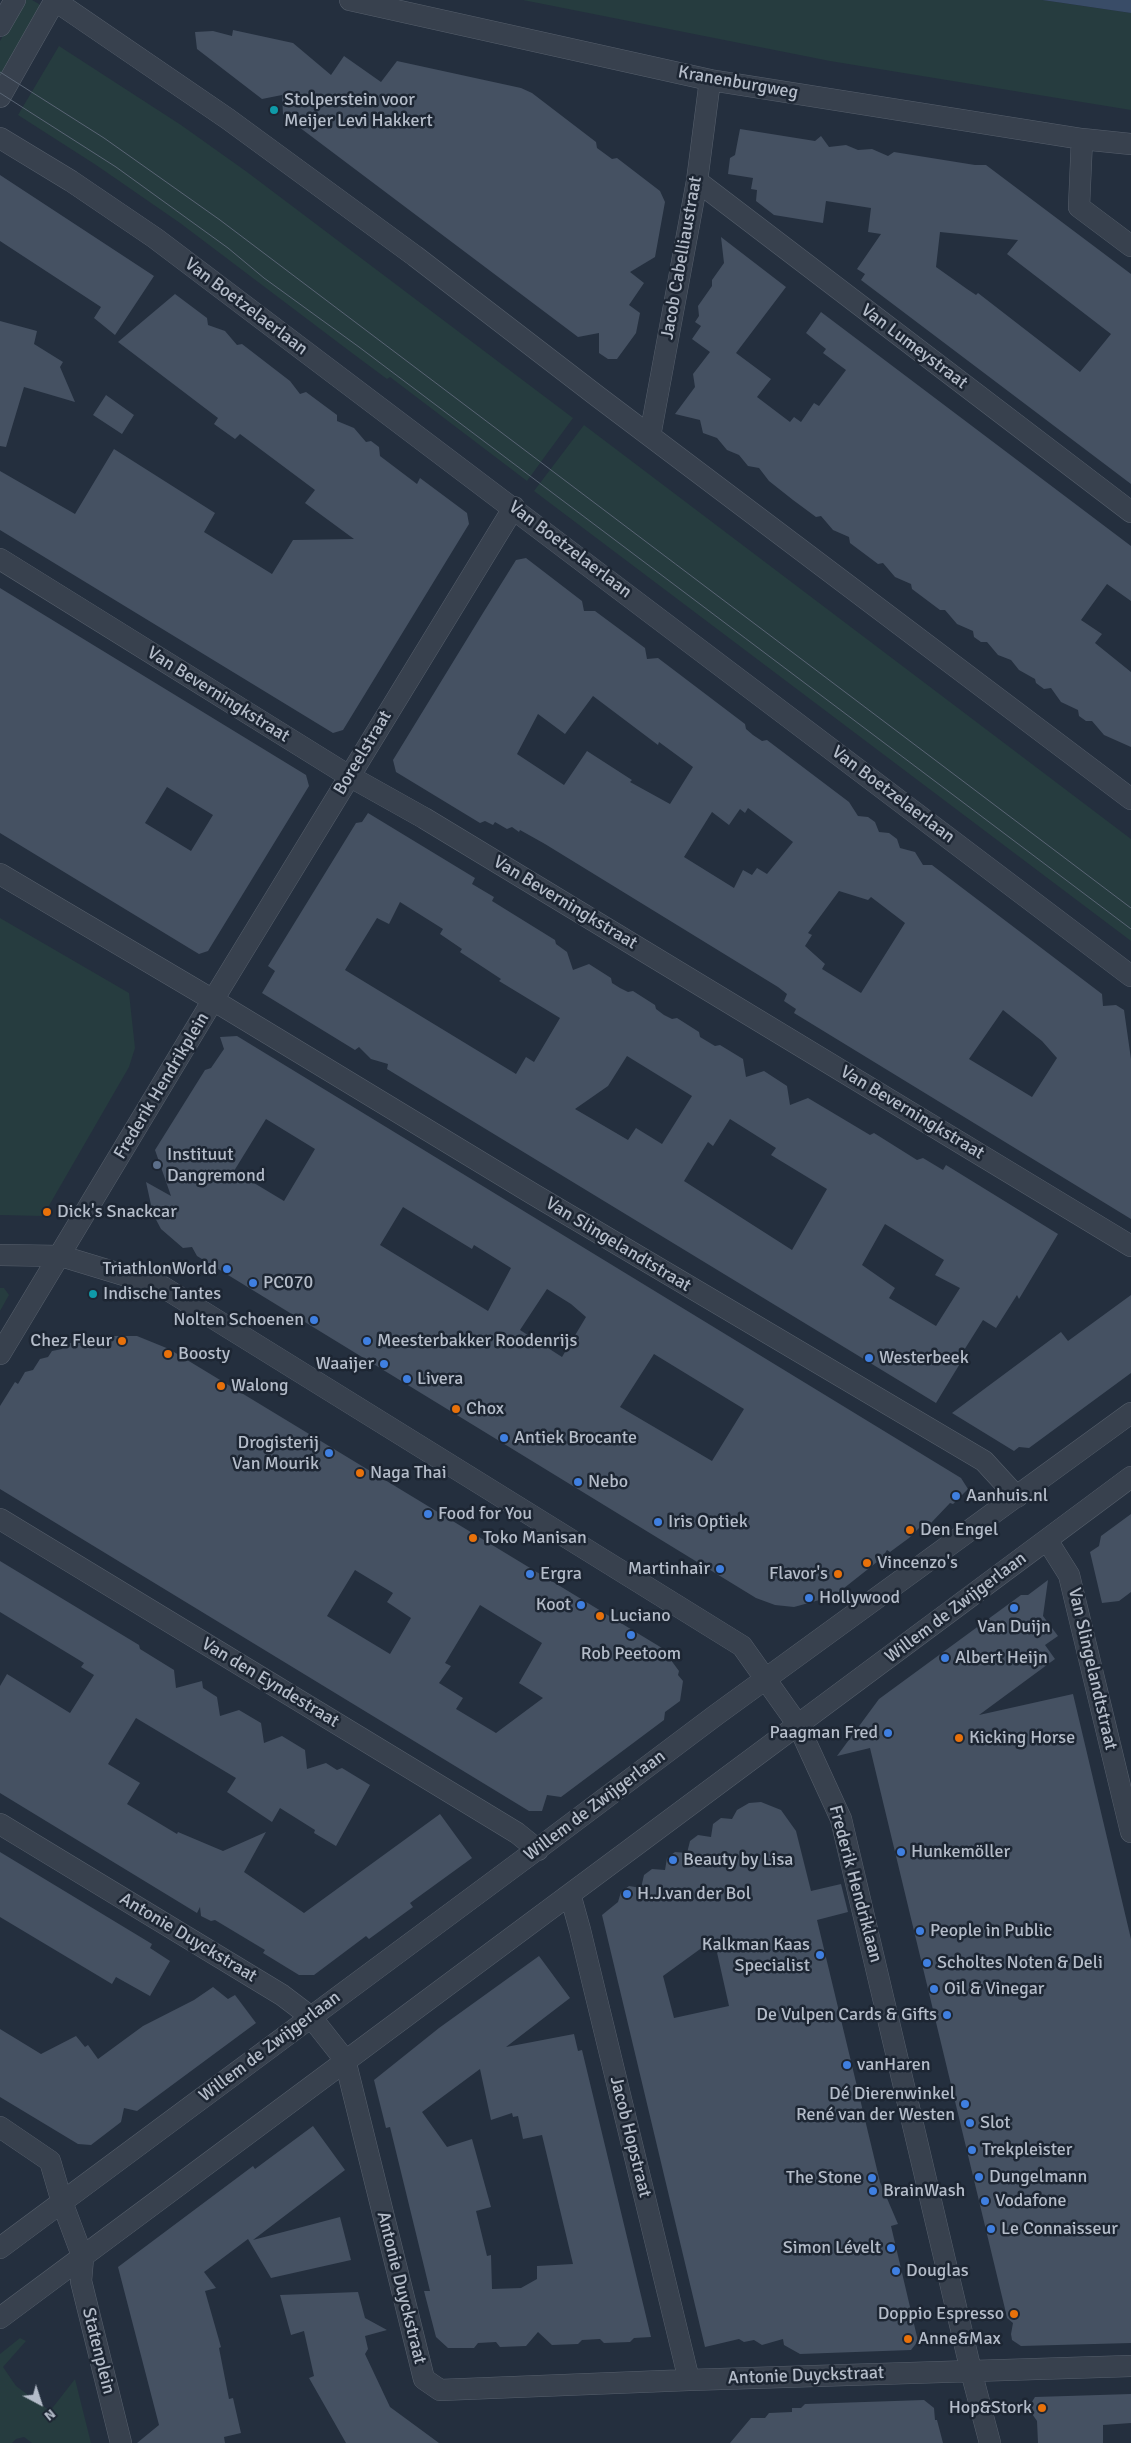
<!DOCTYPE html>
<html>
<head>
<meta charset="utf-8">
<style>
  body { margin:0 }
  #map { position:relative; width:1131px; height:2443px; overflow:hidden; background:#242f3e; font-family:Signika,sans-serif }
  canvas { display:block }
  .north { position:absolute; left:15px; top:2378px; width:50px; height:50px; -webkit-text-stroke:4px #1d2633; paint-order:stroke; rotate:140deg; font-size:14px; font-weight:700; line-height:20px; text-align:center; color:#b4bcc9 }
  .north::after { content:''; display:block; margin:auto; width:18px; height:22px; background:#b4bcc9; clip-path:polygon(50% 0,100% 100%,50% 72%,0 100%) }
</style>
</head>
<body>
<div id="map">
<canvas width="1131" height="2443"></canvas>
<div class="north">N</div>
</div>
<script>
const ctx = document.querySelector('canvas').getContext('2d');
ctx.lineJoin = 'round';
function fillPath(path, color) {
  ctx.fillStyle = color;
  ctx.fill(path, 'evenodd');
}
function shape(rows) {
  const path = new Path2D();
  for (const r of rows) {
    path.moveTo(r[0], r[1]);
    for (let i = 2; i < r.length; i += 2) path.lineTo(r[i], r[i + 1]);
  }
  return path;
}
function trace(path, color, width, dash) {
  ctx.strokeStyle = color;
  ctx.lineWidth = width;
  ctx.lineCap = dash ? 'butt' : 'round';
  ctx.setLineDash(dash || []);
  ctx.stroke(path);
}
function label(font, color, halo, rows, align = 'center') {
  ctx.font = font + ' Signika,sans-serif';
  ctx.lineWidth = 5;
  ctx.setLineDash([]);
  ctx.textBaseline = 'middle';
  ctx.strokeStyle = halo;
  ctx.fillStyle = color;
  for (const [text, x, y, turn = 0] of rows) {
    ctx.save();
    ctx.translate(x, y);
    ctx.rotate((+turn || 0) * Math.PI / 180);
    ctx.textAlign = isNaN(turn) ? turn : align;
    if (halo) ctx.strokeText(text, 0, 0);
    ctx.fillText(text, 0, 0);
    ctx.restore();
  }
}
fillPath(shape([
  [24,0,32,0,39,4,41,10,0,82,0,41],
  [523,0,1042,0,1131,13,1131,110,830,61],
  [59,46,181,125,247,172,573,418,527,481,390,377,387,379,352,353,180,223,96,165,18,115],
  [584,425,1131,839,1131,941,534,491],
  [0,918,129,993,135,1048,129,1067,43,1216,0,1215],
  [0,1288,4,1288,9,1295,0,1311],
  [20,2338,26,2341,3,2367,16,2386,50,2411,75,2379,91,2443,32,2443,24,2437,16,2439,12,2443,0,2443,0,2354]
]), '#263c3f');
fillPath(shape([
  [1042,0,1131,0,1131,13,1063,3]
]), '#394c67');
fillPath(shape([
  [233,30,293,43,331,75,344,56,381,82,397,61,521,88,532,93,596,142,597,148,612,159,617,158,660,191,665,202,655,257,630,272,644,283,629,305,640,313,636,333,617,359,608,359,599,353,599,333,578,337,291,121,283,114,282,95,262,99,197,49,195,32,213,31,232,36],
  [740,129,815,141,821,136,829,147,846,145,858,150,872,149,888,156,894,152,975,165,986,165,1131,274,1131,484,861,280,865,274,857,269,881,234,868,232,871,208,826,201,823,223,774,215,756,201,757,190,751,189,753,178,728,174,730,158,735,155],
  [940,232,1018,240,1007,254,1111,334,1080,372,978,293,976,295,967,289,936,267],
  [0,175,154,276,115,335,94,318,101,307,0,241],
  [721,237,786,287,736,353,771,379,757,397,790,422,794,417,801,422,814,403,819,406,846,370,823,353,826,349,806,333,821,312,1131,546,1131,601,1107,584,1081,620,1102,634,1095,643,1131,672,1131,747,1104,735,1092,721,1086,721,1079,716,1078,710,1061,702,1051,688,1044,689,1036,683,1035,679,1019,670,1011,660,998,655,987,642,981,642,974,637,973,631,957,624,945,610,940,610,912,589,911,584,895,577,883,563,878,564,850,543,849,537,833,530,821,516,816,517,793,500,769,481,759,468,748,466,739,455,727,450,717,438,703,433,700,420,675,414,695,387,693,374,710,352,692,339,701,326,695,322,699,316,698,306,712,286,712,280,724,263],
  [175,294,207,318,208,325,225,331,237,345,242,344,290,381,300,394,306,392,337,415,337,421,354,428,366,442,371,441,379,447,380,456,417,484,420,478,467,513,469,524,343,730,333,733,0,530,0,471,75,514,114,449,215,513,204,532,272,574,293,540,354,539,305,503,315,490,240,434,235,439,214,424,218,418,118,342],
  [0,321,37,331,34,344,63,362,60,367,75,402,24,387,6,447,0,446],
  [106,395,134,415,122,434,93,415],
  [526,558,582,601,584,611,595,611,645,648,647,659,658,658,745,724,746,729,753,735,762,741,767,740,849,802,858,816,868,817,875,822,879,832,889,833,897,839,900,848,915,852,923,865,932,865,1102,994,1103,1006,1116,1005,1124,1010,1131,1059,1131,1219,794,1013,796,1009,784,1001,787,994,778,987,545,844,520,830,519,832,512,827,507,829,495,822,493,825,485,821,480,823,396,772,393,760,483,613,516,560],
  [593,696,658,745,659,742,693,767,670,804,630,782,632,780,587,751,564,785,517,754,538,714,565,734],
  [748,808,793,842,767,874,757,868,752,875,743,870,734,888,684,857,712,812,729,825,740,809,745,813],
  [839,891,868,900,871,897,905,923,861,993,822,969,825,964,805,946,812,935,808,933],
  [1003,1010,1042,1041,1057,1058,1032,1097,969,1059],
  [0,588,306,775,309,786,208,951,199,954,189,948,0,833],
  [167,787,213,815,191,851,145,823],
  [368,813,475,878,472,884,494,897,492,901,555,940,556,944,567,952,573,970,589,964,611,978,612,983,620,988,628,992,633,991,655,1005,656,1009,664,1015,672,1019,677,1018,699,1032,700,1037,715,1046,720,1045,743,1059,746,1077,764,1071,787,1086,790,1105,808,1098,870,1135,874,1133,917,1160,923,1158,943,1170,946,1165,1058,1234,1019,1299,1017,1295,996,1328,983,1320,961,1355,964,1357,936,1403,387,1069,388,1064,371,1059,359,1047,355,1050,262,993,275,971,268,966,356,823,362,822],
  [400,902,443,929,440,934,462,949,460,952,501,979,499,981,560,1018,534,1062,526,1057,516,1074,345,970,377,918,389,924],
  [627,1056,692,1096,662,1144,636,1128,628,1140,575,1109,608,1086],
  [730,1119,776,1148,771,1155,827,1189,792,1250,684,1181,708,1142,713,1146],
  [885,1224,944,1260,935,1275,960,1288,936,1326,889,1298,895,1288,862,1265],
  [237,1036,961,1478,968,1489,953,1504,950,1503,931,1523,926,1521,909,1538,890,1552,887,1550,882,1558,834,1596,794,1607,775,1605,756,1598,210,1264,197,1256,192,1247,183,1248,161,1229,153,1214,146,1182,171,1196,155,1150,205,1070,211,1068,224,1049,220,1037],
  [266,1119,315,1149,284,1201,234,1171],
  [403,1207,472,1249,474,1245,511,1268,488,1311,380,1245],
  [547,1289,571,1304,586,1317,562,1357,520,1330],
  [654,1354,744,1409,712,1461,620,1407],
  [1131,1295,1131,1373,1029,1448,1019,1447,1014,1451,952,1413,1061,1332,1068,1341],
  [110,1336,137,1336,169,1349,662,1648,679,1671,678,1675,683,1681,680,1701,665,1712,664,1720,561,1797,547,1795,542,1811,529,1811,0,1489,0,1406,15,1382,18,1384,25,1372,33,1370,40,1359,48,1357,52,1351,62,1349,64,1345,84,1339,110,1339],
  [355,1570,393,1593,387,1602,411,1618,390,1654,327,1616],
  [480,1605,542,1643,519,1683,543,1698,496,1733,456,1709,463,1698,439,1683,451,1666,445,1663],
  [1131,1514,1131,1592,1119,1601,1102,1603,1090,1552,1099,1546,1101,1536],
  [0,1561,139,1645,140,1649,174,1670,176,1688,202,1681,203,1688,217,1697,220,1716,239,1710,261,1723,264,1743,282,1736,305,1750,307,1769,326,1763,337,1770,342,1768,370,1785,336,1846,314,1833,315,1830,280,1808,272,1822,227,1792,236,1778,136,1718,108,1764,140,1783,127,1804,177,1834,178,1832,223,1851,266,1832,244,1872,304,1913,440,1814,472,1858,410,1903,413,1907,369,1939,366,1936,314,1975,299,1975,263,1953,265,1950,215,1920,211,1921,201,1916,200,1907,197,1913,0,1793,0,1686,7,1674,70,1713,94,1675,81,1667,84,1663,0,1612],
  [1048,1580,1043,1616,1058,1636,1045,1645,1055,1659,979,1715,1073,1694,1131,1939,1131,2343,1021,2346,1012,2340,1011,2334,1013,2323,1007,2318,1005,2309,870,1748,837,1756,879,1699,1021,1595,1028,1595],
  [761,1802,781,1810,796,1831,811,1891,841,1884,848,1912,817,1920,880,2182,898,2224,891,2226,918,2341,911,2350,800,2354,784,2345,783,2339,762,2345,754,2340,744,2342,739,2339,705,2347,602,1915,618,1902,621,1892,629,1886,641,1888,644,1875,652,1869,665,1870,667,1858,675,1852,687,1853,690,1841,698,1835,711,1837,713,1824,721,1818,732,1819,737,1810,749,1803],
  [714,1939,729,2006,674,2018,663,1976],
  [0,1852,152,1944,150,1948,170,1961,150,1996,116,1977,112,1984,0,1917],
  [539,1956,570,1998,506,2047,574,2034,578,2051,582,2050,651,2337,634,2338,630,2342,604,2343,600,2339,582,2340,578,2344,552,2345,538,2332,526,2346,500,2347,496,2342,478,2343,474,2348,448,2348,436,2337,424,2291,430,2291,390,2127,386,2128,374,2080,439,2028],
  [480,2069,491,2120,512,2113,513,2117,518,2116,523,2139,542,2135,573,2264,537,2266,537,2279,521,2288,492,2289,491,2255,487,2256,476,2211,491,2207,472,2139,447,2147,422,2112],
  [213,1987,228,1999,235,1995,256,2023,137,2111,124,2108,121,2122,91,2145,78,2144,0,2097,0,2029,41,2054,76,2036,85,2047,88,2045,98,2059,143,2026,194,2000],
  [313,2126,345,2170,253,2240,340,2217,351,2260,271,2278,248,2239,204,2272,216,2288,205,2291,221,2347,219,2348,229,2399,233,2398,241,2433,224,2437,225,2443,137,2443,159,2425,118,2267,253,2166,255,2169],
  [358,2292,365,2318,387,2330,365,2336,368,2349,365,2354,390,2407,439,2443,346,2443,309,2378,314,2376,304,2331,291,2335,280,2295],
  [1131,2394,1131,2423,1103,2425,1103,2443,1038,2443,1037,2421,1028,2408,1035,2397],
  [924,2400,934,2408,935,2420,937,2420,943,2443,730,2443,751,2418,765,2418,769,2413,792,2412,792,2408,801,2408,805,2404]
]), '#455162');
const street = shape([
  [54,0,228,119,415,256,597,396,1131,799],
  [350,0,710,80,1082,139,1131,144],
  [0,26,15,0],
  [0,97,55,0],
  [0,138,71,181,155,238,1131,976],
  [1082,139,1079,207,1131,246],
  [697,181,1131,512],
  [650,436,697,181,710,80],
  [514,507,213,1000,533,1194,984,1461,1017,1497],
  [0,559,349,776,424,818,1131,1246],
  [0,874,213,1000,0,1354],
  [0,1255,61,1256,163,1287,742,1646,798,1725,841,1819,971,2371,990,2443],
  [0,1519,517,1833,538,1850],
  [1047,1540,1069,1575,1131,1832],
  [0,1824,282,1995,311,2017,345,2060,424,2379,440,2390,689,2380,1131,2366],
  [570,1894,580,1930,689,2380],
  [0,2127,50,2161,62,2202,83,2258,81,2281,121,2443],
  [0,2248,543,1845,716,1715,1131,1413],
  [0,2318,1131,1477]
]);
trace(street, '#565f6c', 22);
trace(street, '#38414e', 21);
trace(shape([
  [0,72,104,138,220,220,1131,908],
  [0,93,116,167,228,248,264,278,359,347,1131,929]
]), '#5a6575', 1);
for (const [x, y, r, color] of [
  [274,110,5,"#0f9aa8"],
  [157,1165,5,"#5c6f8a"],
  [47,1212,5,"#e8710a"],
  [227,1269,5,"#3f7fe0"],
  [253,1283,5,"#3f7fe0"],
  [93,1294,5,"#0f9aa8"],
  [314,1320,5,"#3f7fe0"],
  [122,1341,5,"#e8710a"],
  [367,1341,5,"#3f7fe0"],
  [168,1354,5,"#e8710a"],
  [869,1358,5,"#3f7fe0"],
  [384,1364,5,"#3f7fe0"],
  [407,1379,5,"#3f7fe0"],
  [221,1386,5,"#e8710a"],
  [456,1409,5,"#e8710a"],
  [504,1438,5,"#3f7fe0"],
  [329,1453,5,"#3f7fe0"],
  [360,1473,5,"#e8710a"],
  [578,1482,5,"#3f7fe0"],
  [956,1496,5,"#3f7fe0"],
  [428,1514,5,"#3f7fe0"],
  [658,1522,5,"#3f7fe0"],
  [910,1530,5,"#e8710a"],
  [473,1538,5,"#e8710a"],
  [867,1563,5,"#e8710a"],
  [720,1569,5,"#3f7fe0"],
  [530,1574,5,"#3f7fe0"],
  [838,1574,5,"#e8710a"],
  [809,1598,5,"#3f7fe0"],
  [581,1605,5,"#3f7fe0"],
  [1014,1608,5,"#3f7fe0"],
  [600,1616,5,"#e8710a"],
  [631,1635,5,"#3f7fe0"],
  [945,1658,5,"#3f7fe0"],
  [888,1733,5,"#3f7fe0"],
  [959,1738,5,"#e8710a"],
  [901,1852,5,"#3f7fe0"],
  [673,1860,5,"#3f7fe0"],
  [627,1894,5,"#3f7fe0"],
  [920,1931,5,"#3f7fe0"],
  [820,1955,5,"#3f7fe0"],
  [927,1963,5,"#3f7fe0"],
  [934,1989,5,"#3f7fe0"],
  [947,2015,5,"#3f7fe0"],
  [847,2065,5,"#3f7fe0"],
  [965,2104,5,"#3f7fe0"],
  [970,2123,5,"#3f7fe0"],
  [972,2150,5,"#3f7fe0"],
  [979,2177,5,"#3f7fe0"],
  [872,2178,5,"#3f7fe0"],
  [873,2191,5,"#3f7fe0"],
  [985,2201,5,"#3f7fe0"],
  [991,2229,5,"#3f7fe0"],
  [891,2248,5,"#3f7fe0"],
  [896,2271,5,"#3f7fe0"],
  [1014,2314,5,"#e8710a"],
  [908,2339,5,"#e8710a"],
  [1042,2408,5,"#e8710a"]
]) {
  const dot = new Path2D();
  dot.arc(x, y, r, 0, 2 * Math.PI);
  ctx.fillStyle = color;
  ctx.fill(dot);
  trace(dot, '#1d2633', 2);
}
label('18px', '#b4bcc9', '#1d2633', [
  ["Kranenburgweg",738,83,10],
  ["Jacob Cabelliaustraat",682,258,-80],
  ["Van Boetzelaerlaan",246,307,37],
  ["Van Lumeystraat",914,347,37],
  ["Van Boetzelaerlaan",570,550,37],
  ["Van Beverningkstraat",218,695,32],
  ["Boreelstraat",363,753,-59],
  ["Van Boetzelaerlaan",893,795,37],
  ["Van Beverningkstraat",565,903,31],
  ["Frederik Hendrikplein",162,1086,-59],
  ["Van Beverningkstraat",912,1113,31],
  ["Van Slingelandtstraat",618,1245,31],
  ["Willem de Zwijgerlaan",956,1608,-37],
  ["Van Slingelandtstraat",1092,1669,77],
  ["Van den Eyndestraat",270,1683,31],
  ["Willem de Zwijgerlaan",595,1806,-37],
  ["Frederik Hendriklaan",855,1884,75],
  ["Antonie Duyckstraat",188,1938,31],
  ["Willem de Zwijgerlaan",270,2047,-37],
  ["Jacob Hopstraat",630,2137,76],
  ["Antonie Duyckstraat",401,2288,76],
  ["Statenplein",98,2351,76],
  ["Antonie Duyckstraat",806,2376,-2]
]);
label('18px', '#b4bcc9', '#1d2633', [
  ["Stolperstein voor",284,100],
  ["Meijer Levi Hakkert",284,121],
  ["Instituut",167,1155],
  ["Dangremond",167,1176],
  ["Dick's Snackcar",57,1212],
  ["TriathlonWorld",217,1269,"right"],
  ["PC070",263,1283],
  ["Indische Tantes",103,1294],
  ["Nolten Schoenen",304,1320,"right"],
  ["Chez Fleur",112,1341,"right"],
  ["Meesterbakker Roodenrijs",377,1341],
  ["Boosty",178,1354],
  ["Westerbeek",879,1358],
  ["Waaijer",374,1364,"right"],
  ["Livera",417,1379],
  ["Walong",231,1386],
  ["Chox",466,1409],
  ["Antiek Brocante",514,1438],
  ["Drogisterij",319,1443,"right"],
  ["Van Mourik",319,1464,"right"],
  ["Naga Thai",370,1473],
  ["Nebo",588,1482],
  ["Aanhuis.nl",966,1496],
  ["Food for You",438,1514],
  ["Iris Optiek",668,1522],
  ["Den Engel",920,1530],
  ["Toko Manisan",483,1538],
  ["Vincenzo's",877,1563],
  ["Martinhair",710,1569,"right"],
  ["Ergra",540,1574],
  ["Flavor's",828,1574,"right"],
  ["Hollywood",819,1598],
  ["Koot",571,1605,"right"],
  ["Luciano",610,1616],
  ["Van Duijn",1014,1627,"center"],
  ["Rob Peetoom",631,1654,"center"],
  ["Albert Heijn",955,1658],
  ["Paagman Fred",878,1733,"right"],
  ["Kicking Horse",969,1738],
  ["Hunkemöller",911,1852],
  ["Beauty by Lisa",683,1860],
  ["H.J.van der Bol",637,1894],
  ["People in Public",930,1931],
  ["Kalkman Kaas",810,1945,"right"],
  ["Specialist",810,1966,"right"],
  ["Scholtes Noten & Deli",937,1963],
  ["Oil & Vinegar",944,1989],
  ["De Vulpen Cards & Gifts",937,2015,"right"],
  ["vanHaren",857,2065],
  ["Dé Dierenwinkel",955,2094,"right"],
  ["René van der Westen",955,2115,"right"],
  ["Slot",980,2123],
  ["Trekpleister",982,2150],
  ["Dungelmann",989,2177],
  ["The Stone",862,2178,"right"],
  ["BrainWash",883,2191],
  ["Vodafone",995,2201],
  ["Le Connaisseur",1001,2229],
  ["Simon Lévelt",881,2248,"right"],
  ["Douglas",906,2271],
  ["Doppio Espresso",1004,2314,"right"],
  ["Anne&Max",918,2339],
  ["Hop&Stork",1032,2408,"right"]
], 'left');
</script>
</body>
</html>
